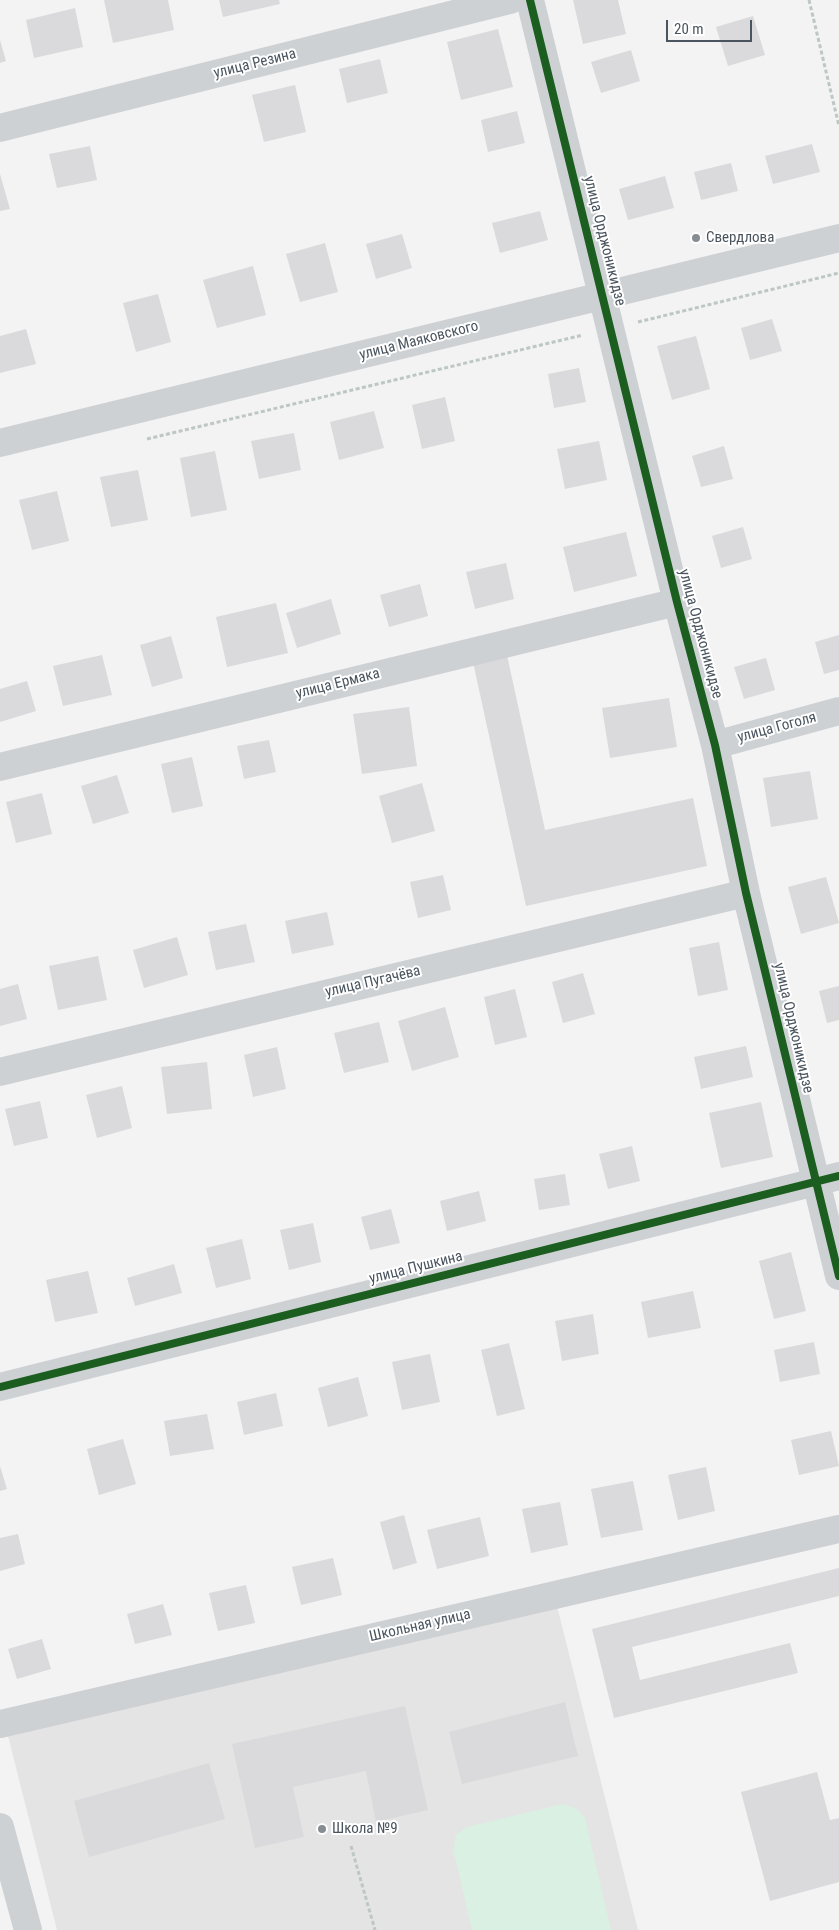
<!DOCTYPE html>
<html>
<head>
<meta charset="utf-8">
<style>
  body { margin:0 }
  #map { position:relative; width:839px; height:1930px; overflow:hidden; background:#f3f3f3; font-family:"Roboto Condensed",sans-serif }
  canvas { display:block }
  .scale { position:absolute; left:666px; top:20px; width:86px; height:22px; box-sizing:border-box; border:2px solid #4a545e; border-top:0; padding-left:6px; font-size:15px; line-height:18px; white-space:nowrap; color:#4a545e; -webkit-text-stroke:4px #fff; paint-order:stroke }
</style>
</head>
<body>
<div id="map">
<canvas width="839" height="1930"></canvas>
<div class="scale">20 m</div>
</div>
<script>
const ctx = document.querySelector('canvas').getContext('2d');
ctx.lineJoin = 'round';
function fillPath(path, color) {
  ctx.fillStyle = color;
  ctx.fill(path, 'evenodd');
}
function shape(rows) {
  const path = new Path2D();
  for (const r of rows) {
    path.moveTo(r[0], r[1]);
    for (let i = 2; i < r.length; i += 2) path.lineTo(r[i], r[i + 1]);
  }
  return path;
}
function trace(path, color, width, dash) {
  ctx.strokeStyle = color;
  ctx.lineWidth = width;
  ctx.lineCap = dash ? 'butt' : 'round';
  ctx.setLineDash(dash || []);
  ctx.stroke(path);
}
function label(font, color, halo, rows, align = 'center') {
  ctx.font = font + ' "Roboto Condensed",sans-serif';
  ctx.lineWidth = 4;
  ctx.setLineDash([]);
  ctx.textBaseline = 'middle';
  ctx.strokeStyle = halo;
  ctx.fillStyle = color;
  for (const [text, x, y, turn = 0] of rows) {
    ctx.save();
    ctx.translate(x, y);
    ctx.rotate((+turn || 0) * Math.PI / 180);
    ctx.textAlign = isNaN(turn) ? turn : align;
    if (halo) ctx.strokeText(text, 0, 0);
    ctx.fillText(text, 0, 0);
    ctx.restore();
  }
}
fillPath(shape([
  [555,1598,638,1930,57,1930,6,1728]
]), '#e5e4e4');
fillPath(shape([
  [563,1804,576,1808,585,1818,611,1930,472,1930,453,1849,456,1835,467,1827]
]), '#d9f0e3');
fillPath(shape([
  [104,0,168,0,174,30,113,43],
  [219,0,279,0,280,4,223,17],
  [573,0,618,0,626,34,583,44],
  [75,8,83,47,34,58,26,20],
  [753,16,765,55,728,66,716,27],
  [498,29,513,87,461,100,447,42],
  [0,40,6,61,0,63],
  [631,50,640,81,601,93,591,62],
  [380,59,388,93,347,103,339,69],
  [295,85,306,132,264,142,252,95],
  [517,111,525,143,488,152,481,120],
  [812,144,820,172,773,184,765,156],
  [90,146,97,180,57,188,49,154],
  [731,163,738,191,701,200,694,172],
  [0,174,10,209,0,211],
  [665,176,674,208,628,220,619,189],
  [540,211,548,240,500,253,492,223],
  [402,234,412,268,376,279,366,244],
  [325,243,338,292,300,302,286,254],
  [253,266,266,315,217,328,203,280],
  [158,294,171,342,136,352,123,303],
  [772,319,782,351,750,360,741,328],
  [26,329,36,364,0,373,0,336],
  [696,336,710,389,672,400,657,346],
  [579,368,586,402,554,408,548,374],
  [445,397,455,441,422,449,412,405],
  [374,411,384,448,339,460,330,422],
  [294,433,301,470,259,479,251,441],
  [599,441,607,480,565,489,557,449],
  [724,446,733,479,701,487,692,456],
  [215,451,227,510,191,517,180,458],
  [138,470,148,520,111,527,100,477],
  [57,491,69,541,32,550,19,500],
  [743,527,752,559,721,568,712,536],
  [626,532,637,576,574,592,563,547],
  [506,563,514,599,475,609,466,572],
  [420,584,428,616,389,627,380,595],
  [331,599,341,634,297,648,286,613],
  [276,603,288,653,227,667,216,617],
  [839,635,839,670,824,674,815,642],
  [171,636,183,678,152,687,140,645],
  [102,655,112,695,63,706,53,666],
  [507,655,545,830,693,798,707,866,526,906,473,662],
  [766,658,775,690,744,699,734,667],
  [27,681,36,711,0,722,0,689],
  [669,698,677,747,610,758,602,708],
  [409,707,417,766,362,774,353,714],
  [269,740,276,772,244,779,237,746],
  [192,757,203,806,172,813,161,764],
  [810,771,818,819,771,827,763,778],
  [117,775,129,813,93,824,81,786],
  [422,783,435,831,392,843,379,796],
  [42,793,52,834,16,843,6,802],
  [443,875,451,910,418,918,410,882],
  [826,877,839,923,801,934,788,887],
  [327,912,334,945,292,954,285,921],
  [246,924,255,962,216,970,208,932],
  [177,937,188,975,144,988,133,950],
  [719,942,728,990,698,996,689,948],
  [98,956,107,1000,58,1010,49,966],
  [583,973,595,1014,563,1023,552,982],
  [18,984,27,1019,0,1026,0,989],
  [839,986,839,1020,827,1023,819,991],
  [515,989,527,1037,495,1045,484,997],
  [445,1007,459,1057,412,1071,398,1021],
  [379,1022,389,1062,344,1073,334,1033],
  [746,1046,753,1077,701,1089,694,1057],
  [277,1047,286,1089,253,1097,244,1055],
  [207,1062,212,1109,167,1114,161,1067],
  [122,1086,132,1128,97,1138,86,1095],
  [40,1101,48,1138,14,1146,5,1109],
  [761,1102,773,1157,721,1168,709,1113],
  [632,1146,640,1181,608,1189,599,1154],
  [565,1174,570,1205,539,1210,534,1179],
  [479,1191,486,1221,447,1231,440,1201],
  [391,1209,400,1243,370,1250,361,1217],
  [313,1223,321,1262,289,1270,280,1230],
  [242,1239,251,1279,216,1288,206,1248],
  [791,1252,806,1311,774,1319,759,1261],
  [174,1264,182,1293,135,1306,127,1278],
  [88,1271,98,1313,55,1322,46,1280],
  [693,1291,701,1328,648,1338,641,1302],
  [593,1314,599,1354,562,1361,555,1321],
  [814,1342,820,1374,780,1382,774,1350],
  [509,1343,525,1409,497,1416,481,1350],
  [430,1354,440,1402,402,1410,392,1362],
  [358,1377,368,1416,328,1427,318,1388],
  [276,1393,283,1426,244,1435,237,1402],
  [207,1414,214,1449,170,1456,164,1421],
  [831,1431,839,1466,799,1475,791,1440],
  [123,1439,136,1484,99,1495,87,1449],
  [0,1466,7,1489,0,1491],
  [706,1467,715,1511,678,1520,668,1475],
  [633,1481,643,1530,601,1538,591,1489],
  [560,1502,568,1545,531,1553,522,1509],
  [404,1515,417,1563,393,1570,380,1522],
  [480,1517,489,1556,437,1569,427,1530],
  [18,1534,25,1564,0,1571,0,1538],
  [333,1558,342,1595,301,1605,292,1567],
  [839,1568,839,1596,632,1647,640,1680,790,1643,798,1673,614,1718,592,1629],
  [246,1585,255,1623,218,1631,209,1593],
  [163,1604,172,1635,135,1644,127,1614],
  [42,1639,51,1669,17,1679,8,1649],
  [565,1702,578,1756,462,1784,449,1732],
  [405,1706,428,1810,376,1822,366,1771,293,1787,304,1837,255,1848,232,1744],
  [209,1763,225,1819,89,1857,74,1801],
  [817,1772,830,1820,839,1818,839,1882,770,1901,741,1792]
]), '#dadadc');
trace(shape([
  [809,0,839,126],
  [638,322,839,273],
  [147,439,583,335],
  [351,1846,375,1930]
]), '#bdc7c4', 3, [4, 2.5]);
trace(shape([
  [530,0,677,602,715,745,746,893,839,1276],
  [0,128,510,0],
  [0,443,839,238],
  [715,745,839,711],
  [0,767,677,602],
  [0,1072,746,893],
  [0,1387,839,1176],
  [0,1724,839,1529],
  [0,1827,28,1930]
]), '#ced1d3', 28);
trace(shape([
  [530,0,677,602,715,745,746,893,839,1276],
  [0,1387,839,1176]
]), '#1b5e20', 8);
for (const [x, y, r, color] of [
  [696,238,5,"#858c92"],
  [322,1829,5,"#858c92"]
]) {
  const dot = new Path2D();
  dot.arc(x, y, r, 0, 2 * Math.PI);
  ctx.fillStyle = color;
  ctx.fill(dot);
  trace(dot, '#fff', 2);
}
label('15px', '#4a545e', '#fff', [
  ["улица Резина",255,64,-14],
  ["улица Орджоникидзе",604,241,76],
  ["улица Маяковского",419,341,-14],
  ["улица Орджоникидзе",700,634,75],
  ["улица Ермака",338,684,-14],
  ["улица Гоголя",777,728,-15],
  ["улица Пугачёва",373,982,-13],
  ["улица Орджоникидзе",793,1028,77],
  ["улица Пушкина",416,1268,-14],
  ["Школьная улица",420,1626,-13]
]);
label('15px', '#4a545e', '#fff', [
  ["Свердлова",706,238],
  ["Школа №9",332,1829]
], 'left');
</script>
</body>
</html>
